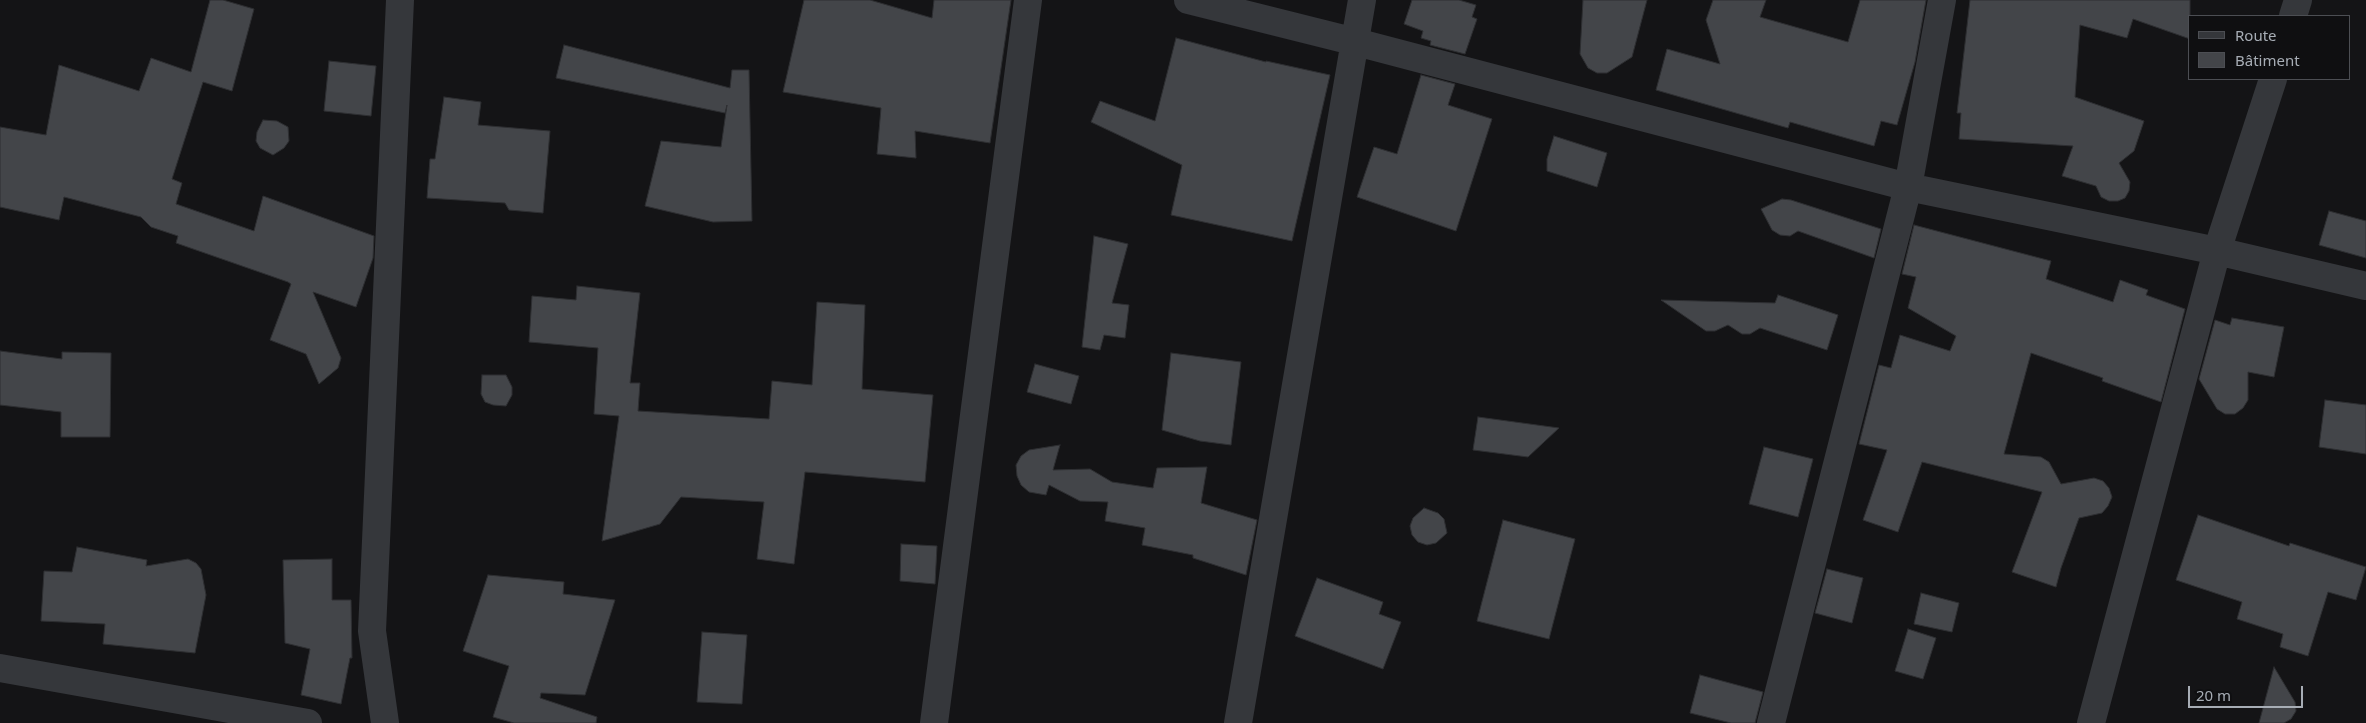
<!DOCTYPE html>
<html>
<head>
<meta charset="utf-8">
<style>
  body { margin:0 }
  #map { position:relative; width:2366px; height:723px; overflow:hidden; background:#141416; font-family:"Noto Sans",sans-serif }
  canvas { display:block }
  .legend { position:absolute; left:2188px; top:15px; width:162px; height:65px; box-sizing:border-box; background:#0f0f11; border:1px solid #4c4e53; margin:0; padding:6px 9px; list-style:none; font-size:15px; color:#a7adb5 }
  .legend li { display:flex; align-items:center; gap:10px; height:25px }
  .legend b { width:25px; border:1px solid #4c4e53 }
  .scale { position:absolute; left:2188px; top:686px; width:115px; height:22px; box-sizing:border-box; border:2px solid #a7adb5; border-top:0; padding-left:6px; font-size:15px; line-height:18px; white-space:nowrap; color:#a7adb5; -webkit-text-stroke:4px #0f0f11; paint-order:stroke }
</style>
</head>
<body>
<div id="map">
<canvas width="2366" height="723"></canvas>
<ul class="legend">
<li><b style="height:6px;background:#35373b"></b>Route</li>
<li><b style="height:14px;background:#434549"></b>Bâtiment</li>
</ul>
<div class="scale">20 m</div>
</div>
<script>
const ctx = document.querySelector('canvas').getContext('2d');
ctx.lineJoin = 'round';
function fillPath(path, color) {
  ctx.fillStyle = color;
  ctx.fill(path, 'evenodd');
}
function shape(rows) {
  const path = new Path2D();
  for (const r of rows) {
    path.moveTo(r[0], r[1]);
    for (let i = 2; i < r.length; i += 2) path.lineTo(r[i], r[i + 1]);
  }
  return path;
}
function trace(path, color, width, dash) {
  ctx.strokeStyle = color;
  ctx.lineWidth = width;
  ctx.lineCap = dash ? 'butt' : 'round';
  ctx.setLineDash(dash || []);
  ctx.stroke(path);
}
const building = shape([
  [210,0,223,0,254,9,232,91,203,82,172,179,182,183,176,204,254,231,263,196,374,236,373,258,356,307,313,292,341,358,338,368,319,384,306,354,270,340,291,284,288,282,176,243,178,236,151,227,141,217,64,197,59,220,0,207,0,127,46,135,59,65,139,91,151,58,191,72,210,0],
  [804,0,870,0,932,18,934,0,1011,0,990,143,915,131,916,158,877,154,881,108,783,92,804,0],
  [1412,0,1459,0,1476,5,1472,17,1477,19,1465,54,1430,45,1431,41,1421,38,1423,31,1404,24,1412,0],
  [1583,0,1647,0,1632,57,1607,73,1597,73,1588,68,1580,54,1583,0],
  [1713,0,1766,0,1760,17,1848,42,1860,0,1926,0,1915,62,1897,125,1881,121,1874,146,1790,122,1788,128,1656,90,1667,49,1720,64,1706,20,1713,0],
  [1970,0,2190,0,2190,39,2133,19,2127,38,2080,25,2075,97,2144,121,2134,151,2119,163,2130,182,2129,191,2125,198,2118,201,2109,201,2101,197,2096,186,2062,176,2073,146,1959,139,1961,113,1957,113,1970,0],
  [1176,38,1266,62,1266,61,1330,75,1292,241,1171,215,1182,165,1091,122,1100,101,1155,121,1176,38],
  [564,45,730,88,732,70,749,70,752,221,713,222,645,206,661,141,721,147,727,105,725,113,556,78,564,45],
  [329,61,376,66,371,116,324,111,329,61],
  [1421,75,1455,84,1448,105,1492,119,1456,231,1357,197,1374,147,1397,154,1421,75],
  [444,97,481,102,478,125,550,131,543,213,509,210,505,203,427,198,430,159,435,159,444,97],
  [263,120,277,121,288,127,289,141,284,148,273,155,260,148,256,141,257,132,263,120],
  [1554,136,1607,153,1597,187,1547,171,1547,159,1554,136],
  [1782,199,1791,200,1881,229,1874,258,1798,231,1790,236,1780,235,1772,230,1761,209,1782,199],
  [2329,211,2366,221,2366,258,2319,245,2329,211],
  [1914,225,2051,261,2046,279,2113,302,2120,280,2148,290,2146,295,2185,309,2161,402,2102,381,2103,378,2031,353,2004,454,2041,457,2049,462,2061,484,2094,478,2103,481,2109,488,2112,497,2108,506,2102,513,2079,518,2061,568,2056,587,2012,572,2042,492,1922,462,1898,532,1863,520,1887,450,1859,444,1879,365,1891,368,1900,335,1950,351,1956,336,1908,308,1916,277,1902,274,1914,225],
  [1094,236,1128,244,1112,303,1129,305,1125,338,1104,335,1100,350,1082,347,1094,236],
  [577,286,640,293,630,383,640,383,638,411,769,419,772,381,812,385,817,302,865,305,862,389,933,395,925,482,805,472,794,564,757,559,764,502,681,497,660,524,602,541,619,416,594,414,598,348,529,342,532,296,576,300,577,286],
  [1778,295,1838,315,1827,350,1760,328,1750,334,1742,334,1728,325,1715,331,1706,331,1661,300,1775,303,1778,295],
  [2232,318,2284,327,2274,377,2248,372,2248,400,2243,408,2235,414,2225,414,2217,409,2199,379,2215,320,2230,325,2232,318],
  [0,351,62,359,62,352,111,353,110,437,61,437,61,412,0,405,0,351],
  [1171,353,1241,362,1231,445,1200,441,1162,430,1171,353],
  [1035,364,1079,376,1071,404,1027,392,1035,364],
  [482,375,506,375,512,387,512,395,506,406,493,405,485,402,481,394,482,375],
  [2325,400,2366,405,2366,454,2319,447,2325,400],
  [1478,417,1559,428,1528,457,1473,450,1478,417],
  [1060,445,1053,470,1090,469,1112,482,1153,488,1157,468,1207,467,1201,503,1257,520,1246,575,1193,558,1193,555,1142,545,1145,528,1105,521,1108,502,1080,501,1049,485,1046,495,1029,492,1021,485,1017,476,1016,465,1021,456,1029,450,1060,445],
  [1764,447,1813,459,1798,517,1749,504,1764,447],
  [1424,508,1438,513,1444,519,1447,533,1436,543,1427,545,1418,542,1412,535,1410,526,1413,518,1424,508],
  [2198,515,2289,546,2290,543,2366,567,2356,600,2328,592,2308,656,2280,647,2283,634,2237,619,2242,602,2176,580,2198,515],
  [1503,520,1575,539,1549,639,1477,621,1503,520],
  [901,544,937,546,935,584,900,581,901,544],
  [77,547,147,560,146,566,188,559,196,563,201,569,206,595,195,653,103,644,105,624,41,621,44,571,72,572,77,547],
  [332,559,332,600,351,600,352,658,350,658,341,704,301,695,310,649,285,643,283,560,332,559],
  [1827,569,1863,578,1852,623,1815,613,1827,569],
  [488,575,564,582,563,594,615,600,585,695,541,693,540,698,597,717,596,723,514,723,493,717,509,666,463,651,488,575],
  [1317,578,1383,602,1379,614,1401,622,1383,669,1295,636,1317,578],
  [1921,593,1959,603,1952,632,1914,624,1921,593],
  [1908,629,1936,638,1923,679,1895,671,1908,629],
  [702,632,747,635,742,704,697,702,702,632],
  [2274,667,2295,702,2296,711,2291,719,2284,723,2259,723,2274,667],
  [1700,675,1763,692,1755,723,1731,723,1690,713,1700,675]
]);
fillPath(building, '#434549');
trace(building, '#2e2f32', 1);
trace(shape([
  [1188,0,1356,42,1908,187,2217,251,2366,286],
  [2293,16,2298,0],
  [0,668,308,723],
  [385,723,372,631,400,0],
  [934,723,1028,0],
  [1238,723,1362,0],
  [1771,723,1908,187,1942,0],
  [2091,723,2217,251,2273,79]
]), '#35373b', 28);
</script>
</body>
</html>
